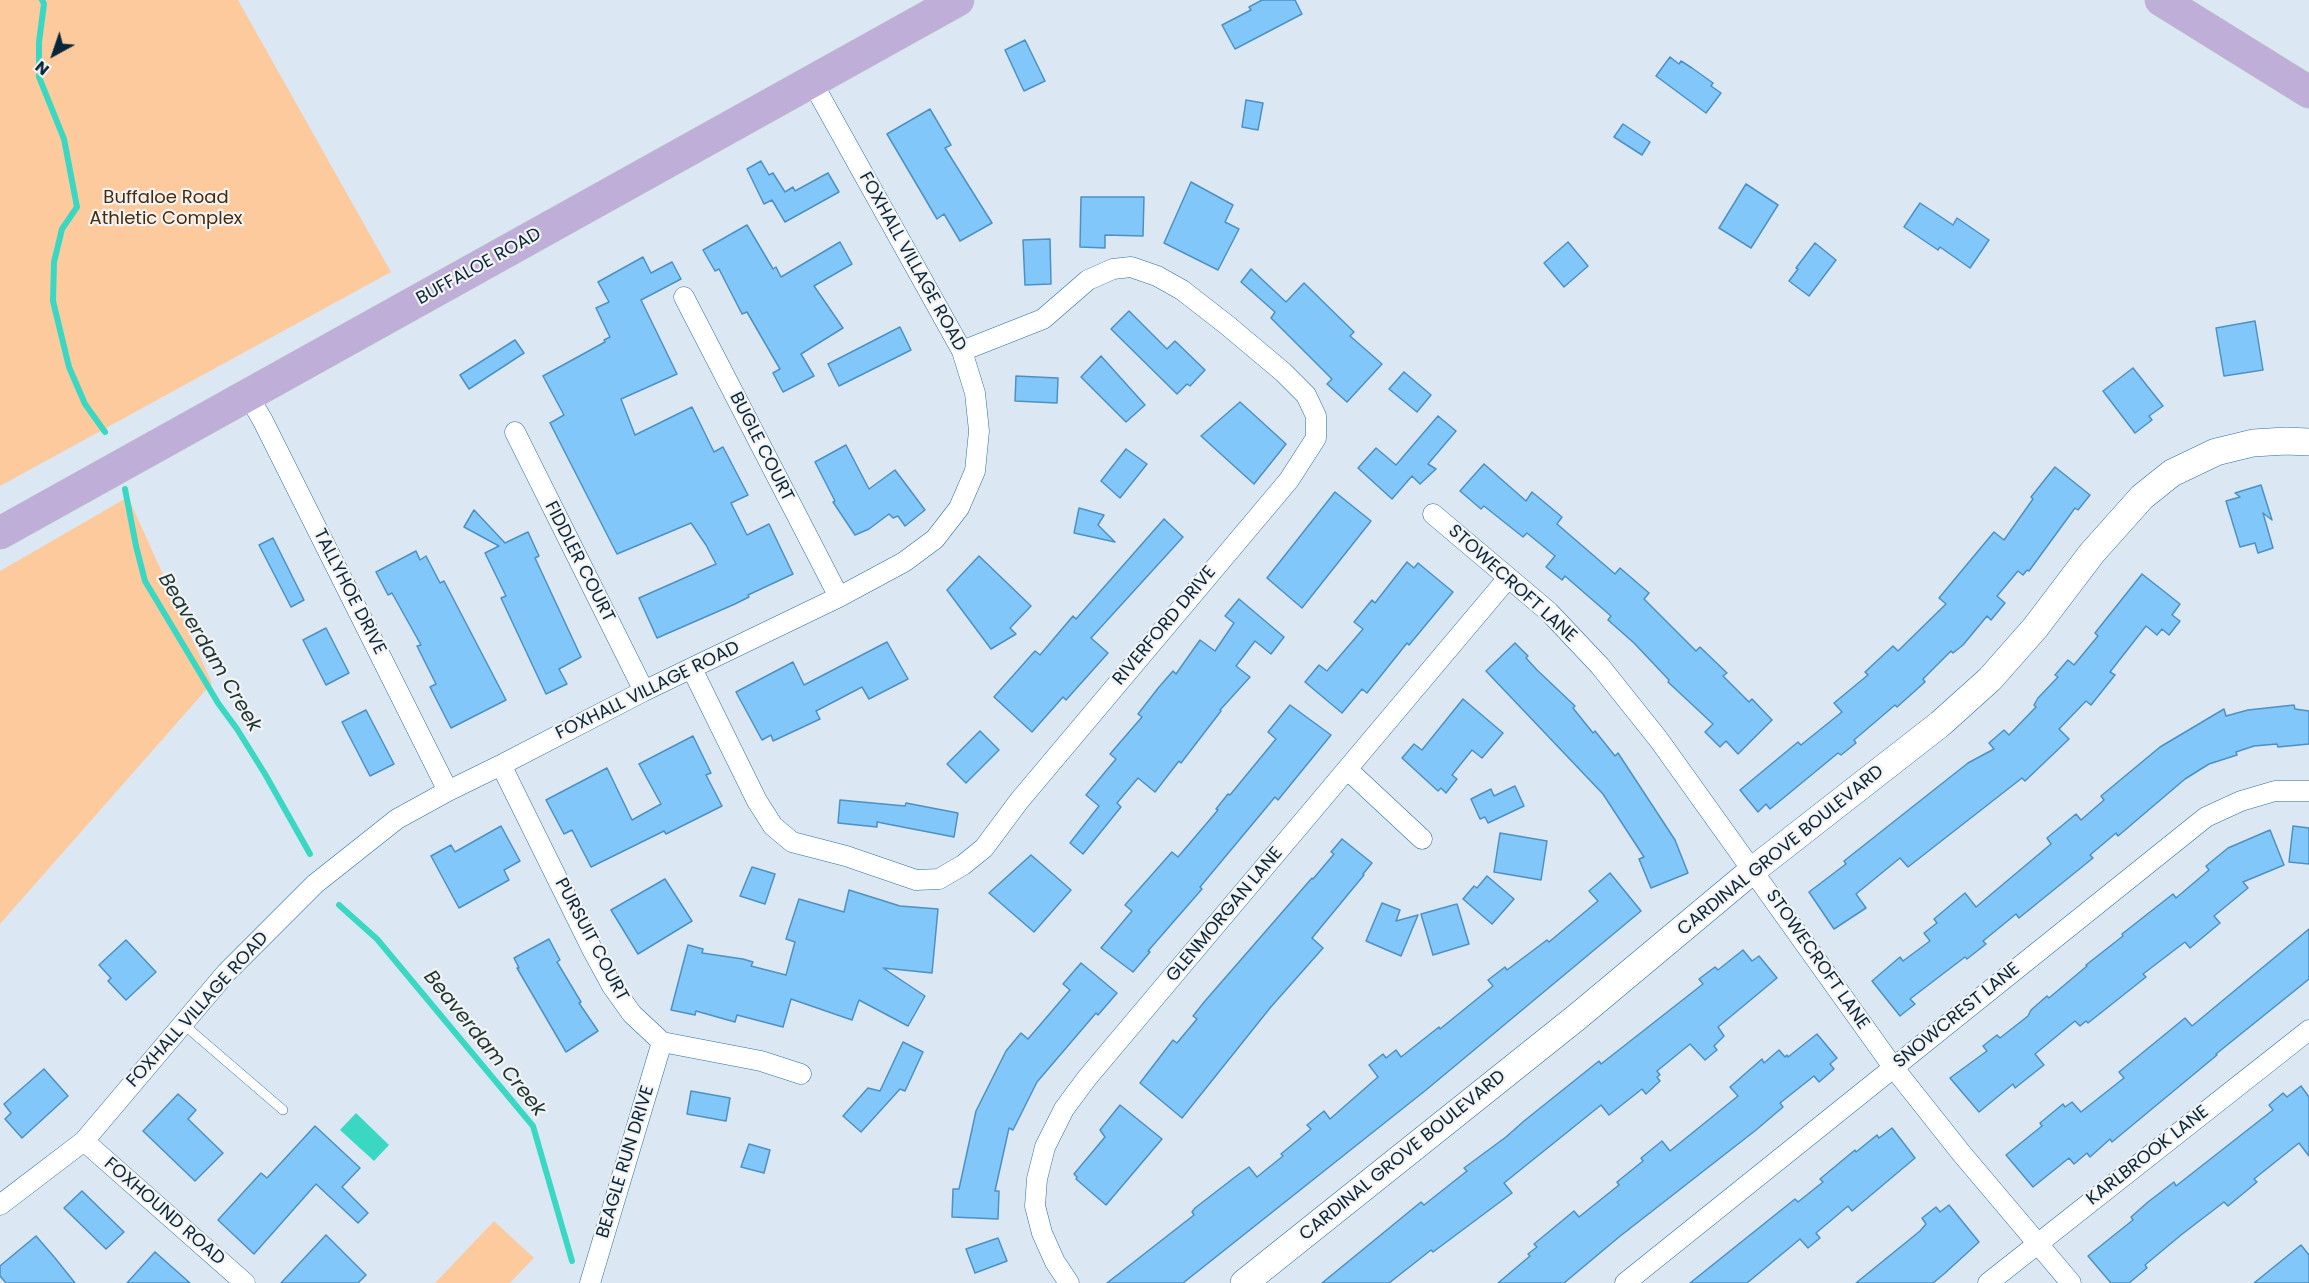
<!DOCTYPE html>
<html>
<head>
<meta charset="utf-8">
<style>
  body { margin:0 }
  #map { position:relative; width:2309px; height:1283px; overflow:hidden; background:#dbe8f3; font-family:Poppins,sans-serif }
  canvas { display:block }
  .north { position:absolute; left:24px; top:24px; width:60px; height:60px; -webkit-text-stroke:4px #f3f3f3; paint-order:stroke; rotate:220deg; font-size:16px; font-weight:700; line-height:24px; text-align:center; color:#082639 }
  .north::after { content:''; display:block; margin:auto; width:21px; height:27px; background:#082639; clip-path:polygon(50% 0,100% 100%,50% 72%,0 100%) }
</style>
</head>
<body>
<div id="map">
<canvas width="2309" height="1283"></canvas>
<div class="north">N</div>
</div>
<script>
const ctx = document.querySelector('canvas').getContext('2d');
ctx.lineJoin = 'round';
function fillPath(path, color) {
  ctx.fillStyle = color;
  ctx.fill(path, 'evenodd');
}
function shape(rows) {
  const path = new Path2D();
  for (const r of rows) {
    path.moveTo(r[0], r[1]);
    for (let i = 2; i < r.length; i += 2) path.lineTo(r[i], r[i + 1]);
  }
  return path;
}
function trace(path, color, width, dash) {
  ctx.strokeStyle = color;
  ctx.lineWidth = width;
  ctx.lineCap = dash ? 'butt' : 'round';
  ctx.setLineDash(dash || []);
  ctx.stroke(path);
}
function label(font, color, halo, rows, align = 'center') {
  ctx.font = font + ' Poppins,sans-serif';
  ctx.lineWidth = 4.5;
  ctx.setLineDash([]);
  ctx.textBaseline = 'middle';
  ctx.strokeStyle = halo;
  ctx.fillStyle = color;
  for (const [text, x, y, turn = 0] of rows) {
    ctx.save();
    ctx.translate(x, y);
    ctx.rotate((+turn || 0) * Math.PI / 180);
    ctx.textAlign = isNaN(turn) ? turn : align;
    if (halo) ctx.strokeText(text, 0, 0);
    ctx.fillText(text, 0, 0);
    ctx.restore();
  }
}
fillPath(shape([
  [0,0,238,0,391,272,0,486],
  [128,497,212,683,0,924,0,571],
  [494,1221,534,1258,510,1283,435,1283]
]), '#fdca9e');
fillPath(shape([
  [356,1113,389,1145,374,1161,340,1130]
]), '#3ad8c3');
trace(shape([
  [42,0,44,4,39,42,39,77,64,139,77,207,62,229,54,262,53,301,69,367,85,404,105,432],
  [125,489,136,546,145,581,218,703,237,729,265,774,310,854],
  [339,905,377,939,533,1126,572,1261]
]), '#3ad8c3', 6);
const building = shape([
  [1262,0,1295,0,1302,14,1235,49,1222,25,1251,10,1249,7,1262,0],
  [1025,40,1045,81,1024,91,1005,50,1025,40],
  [1670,57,1679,64,1681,61,1692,68,1713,83,1711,86,1721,93,1706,113,1656,76,1670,57],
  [1246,100,1263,103,1258,130,1242,127,1246,100],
  [930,109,951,145,945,148,992,223,960,241,944,214,937,219,887,134,930,109],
  [1623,124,1650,142,1642,155,1614,137,1623,124],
  [761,161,769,175,773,173,785,192,793,187,795,191,828,173,839,192,785,222,772,200,764,204,747,169,761,161],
  [1191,182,1233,205,1225,222,1239,229,1218,270,1164,243,1191,182],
  [1746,184,1778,205,1751,248,1719,228,1746,184],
  [1081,197,1144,197,1143,236,1105,235,1105,248,1080,247,1081,197],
  [1920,203,1953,225,1957,218,1989,240,1970,268,1940,247,1938,250,1904,227,1920,203],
  [747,225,773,269,776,267,781,277,840,242,852,264,814,286,843,328,801,354,814,376,783,392,773,373,780,369,747,312,742,314,719,269,715,271,703,250,747,225],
  [1050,239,1051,284,1025,285,1023,240,1050,239],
  [1568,242,1588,266,1564,287,1544,263,1568,242],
  [1815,243,1836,260,1809,296,1789,281,1798,269,1796,268,1815,243],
  [643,257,651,273,672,262,681,279,641,300,677,374,621,399,635,435,692,407,714,452,723,447,748,495,731,503,747,535,769,524,793,574,748,595,749,597,735,604,657,638,639,598,716,564,706,545,691,523,617,554,550,423,564,415,543,376,605,342,604,340,610,337,596,308,609,302,598,282,643,257],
  [1251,269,1286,302,1304,283,1354,332,1350,336,1382,364,1347,402,1327,384,1332,379,1271,318,1275,312,1241,282,1251,269],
  [1129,311,1167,349,1175,341,1205,370,1190,386,1187,384,1177,394,1111,329,1129,311],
  [2255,321,2263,370,2224,376,2216,328,2255,321],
  [900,327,911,350,839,386,828,364,900,327],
  [515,340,524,353,469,389,460,375,515,340],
  [1101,356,1145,405,1126,422,1081,377,1101,356],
  [2133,368,2163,406,2149,416,2152,420,2135,433,2103,391,2133,368],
  [1404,372,1431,395,1417,412,1389,389,1404,372],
  [1016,376,1058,378,1057,403,1015,401,1016,376],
  [1240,402,1286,444,1254,484,1201,436,1240,402],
  [1438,416,1456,431,1428,464,1436,469,1420,484,1412,476,1392,499,1358,468,1376,448,1396,465,1438,416],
  [846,445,869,489,895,470,925,510,905,526,898,516,893,518,889,514,869,529,855,535,833,502,835,501,815,462,846,445],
  [1126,449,1147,464,1120,498,1101,481,1126,449],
  [1484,464,1526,501,1532,492,1562,517,1557,524,1615,574,1620,568,1649,593,1644,599,1696,651,1700,647,1727,673,1723,676,1749,702,1752,699,1772,720,1738,754,1726,741,1720,747,1705,732,1713,724,1668,682,1669,680,1634,643,1608,620,1611,616,1565,576,1562,580,1546,567,1555,556,1527,533,1523,537,1484,506,1481,509,1460,491,1484,464],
  [2055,467,2090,495,2078,510,2075,508,2029,571,2027,570,2023,575,2018,571,1997,596,2005,603,1991,620,1987,616,1963,645,1953,653,1951,651,1923,679,1925,682,1897,707,1895,705,1854,740,1856,743,1841,755,1838,753,1770,809,1766,804,1758,812,1740,790,1798,742,1801,745,1842,712,1834,703,1868,675,1865,672,1893,646,1898,651,1946,604,1939,598,1994,532,2004,540,2033,499,2031,497,2055,467],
  [2261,485,2272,520,2263,513,2273,548,2258,553,2255,543,2240,547,2226,501,2240,497,2235,493,2261,485],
  [1335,492,1371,521,1302,608,1267,578,1335,492],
  [1079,508,1104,515,1098,525,1115,542,1074,533,1079,508],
  [474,510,505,543,528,532,539,556,535,558,581,657,559,669,567,684,546,694,501,598,506,596,485,553,499,546,464,527,474,510],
  [1164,519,1183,537,1091,638,1108,653,1066,700,1063,697,1032,732,994,697,1035,651,1040,655,1073,616,1076,619,1164,519],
  [273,538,304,600,291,607,259,545,273,538],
  [416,551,420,560,426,556,440,583,444,581,506,700,451,728,430,687,436,684,417,646,421,645,392,593,388,595,376,572,416,551],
  [979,556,1031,606,1010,628,1016,634,991,649,947,590,979,556],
  [1407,562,1414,568,1418,563,1453,592,1409,645,1407,643,1367,693,1362,689,1342,713,1305,682,1319,665,1327,671,1363,629,1354,622,1372,600,1375,603,1407,562],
  [2142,574,2180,604,2172,615,2180,621,2169,635,2162,629,2157,635,2146,626,2110,672,2115,675,2091,705,2086,701,2059,729,2069,739,2025,781,2022,778,1908,867,1900,858,1856,894,1866,908,1834,929,1809,892,1846,864,1844,861,1968,763,1994,749,1989,743,2004,730,2009,735,2036,707,2034,705,2038,698,2058,677,2055,675,2068,660,2074,665,2098,636,2095,633,2142,574],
  [1239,599,1284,637,1271,654,1255,641,1236,666,1250,677,1220,710,1221,711,1181,763,1179,761,1155,792,1138,778,1117,803,1121,807,1083,854,1070,843,1099,806,1086,795,1116,759,1110,754,1142,717,1138,714,1159,687,1173,671,1176,674,1200,640,1215,651,1234,623,1225,616,1239,599],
  [326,628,349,673,326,685,303,640,326,628],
  [887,642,908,679,869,699,862,687,816,711,820,719,773,741,771,735,762,740,736,692,793,662,804,685,887,642],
  [1515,643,1528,656,1526,658,1537,670,1575,706,1573,708,1593,733,1595,731,1615,756,1618,753,1675,840,1688,873,1651,888,1639,859,1644,857,1603,794,1486,671,1515,643],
  [1463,699,1503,733,1482,758,1472,750,1452,775,1457,779,1446,793,1441,788,1438,791,1402,758,1414,744,1422,750,1463,699],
  [1290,705,1331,735,1278,800,1275,797,1200,887,1202,889,1148,951,1150,952,1133,972,1101,948,1132,911,1125,905,1172,852,1178,857,1218,810,1216,809,1228,794,1230,795,1276,739,1268,732,1290,705],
  [2294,705,2295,709,2309,711,2309,744,2278,747,2277,744,2254,746,2236,752,2237,755,2209,764,2185,779,2118,836,2116,833,2090,855,2093,858,2019,918,2016,914,1983,941,1986,944,1967,959,1965,957,1910,999,1915,1004,1900,1016,1872,981,1900,957,1903,961,1930,941,1924,933,1937,923,1934,919,1965,893,1976,907,2051,844,2047,838,2053,833,2076,814,2081,820,2104,800,2101,796,2160,747,2224,709,2226,716,2248,710,2294,705],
  [366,710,394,764,370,776,342,722,366,710],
  [980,731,999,750,966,783,947,764,980,731],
  [693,736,711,773,706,775,722,806,666,834,664,831,591,867,572,830,564,834,546,800,607,768,632,820,661,804,639,764,693,736],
  [1515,786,1524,806,1488,823,1485,817,1480,819,1471,799,1491,789,1494,796,1515,786],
  [840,800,905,806,906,803,958,813,954,837,877,822,877,827,838,823,840,800],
  [501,826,520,861,504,870,509,880,459,908,431,856,451,845,455,852,501,826],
  [2293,826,2309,828,2309,864,2289,862,2293,826],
  [2270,830,2284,865,2243,882,2248,888,2214,916,2220,923,2190,948,2185,942,2143,974,2146,977,2088,1023,2086,1021,2080,1026,2075,1021,2035,1054,2044,1065,2015,1088,2013,1084,1979,1112,1950,1078,1987,1051,1983,1046,1997,1035,2000,1038,2028,1016,2031,1010,2047,996,2049,998,2087,966,2086,965,2123,936,2122,934,2173,894,2176,898,2209,870,2206,866,2228,848,2270,830],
  [1500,833,1547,841,1541,880,1494,872,1500,833],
  [1342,839,1372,863,1363,874,1364,875,1312,938,1323,948,1270,1008,1182,1118,1140,1083,1173,1040,1177,1043,1197,1019,1193,1016,1205,1001,1312,878,1313,879,1334,854,1331,852,1342,839],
  [1031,855,1071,890,1034,932,989,893,1031,855],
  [752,867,775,874,765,904,740,896,752,867],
  [1610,873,1641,911,1426,1090,1183,1283,1107,1283,1194,1215,1192,1212,1195,1208,1239,1174,1249,1167,1257,1177,1283,1156,1281,1154,1311,1129,1307,1125,1324,1111,1330,1119,1378,1077,1369,1065,1383,1054,1386,1058,1396,1050,1401,1057,1439,1027,1440,1029,1493,986,1488,980,1505,967,1507,970,1547,940,1549,942,1598,901,1589,891,1610,873],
  [1487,876,1514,899,1492,924,1463,899,1474,886,1477,888,1487,876],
  [665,879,692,921,638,954,611,910,665,879],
  [849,890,900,906,938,909,932,973,883,968,925,996,908,1026,859,1000,852,1020,791,999,783,1027,737,1015,735,1022,696,1011,695,1015,671,1010,688,945,703,949,702,953,743,959,753,962,751,966,786,975,795,942,786,939,799,899,844,912,849,890],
  [1382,903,1400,910,1396,921,1418,915,1401,956,1366,941,1382,903],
  [1457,904,1469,944,1433,955,1421,914,1457,904],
  [2309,929,2309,979,2216,1054,2217,1055,2112,1142,2110,1139,2090,1157,2087,1153,2074,1164,2069,1158,2033,1187,2006,1155,2042,1126,2040,1123,2063,1104,2065,1107,2072,1102,2081,1112,2124,1078,2119,1072,2185,1018,2192,1026,2309,929],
  [549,939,560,960,557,962,581,1002,579,1003,598,1031,566,1052,517,968,519,968,514,958,549,939],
  [126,940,156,972,126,1000,108,981,111,978,99,965,126,940],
  [1743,950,1752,961,1759,956,1777,978,1718,1027,1724,1036,1714,1046,1717,1050,1705,1060,1690,1044,1657,1071,1660,1075,1657,1077,1660,1081,1646,1094,1642,1089,1609,1115,1601,1105,1504,1183,1512,1193,1433,1252,1431,1250,1389,1283,1322,1283,1421,1202,1424,1205,1467,1171,1464,1168,1506,1137,1524,1121,1599,1061,1601,1064,1703,984,1699,979,1715,967,1718,970,1743,950],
  [1081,963,1117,993,1098,1015,1096,1013,1037,1082,1013,1130,1009,1128,995,1191,999,1191,998,1219,952,1217,953,1189,959,1189,976,1111,1006,1051,1021,1033,1028,1039,1070,990,1063,984,1081,963],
  [1817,1034,1837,1058,1830,1064,1834,1069,1819,1082,1814,1076,1780,1103,1783,1107,1756,1130,1619,1237,1564,1283,1498,1283,1530,1256,1528,1254,1537,1247,1534,1244,1574,1211,1579,1217,1619,1185,1617,1182,1643,1161,1641,1158,1662,1141,1670,1151,1738,1096,1730,1087,1762,1059,1764,1063,1779,1050,1785,1057,1787,1055,1788,1057,1817,1034],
  [903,1042,923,1052,905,1091,900,1089,861,1132,843,1116,868,1088,880,1091,903,1042],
  [44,1069,68,1096,22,1138,5,1119,11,1113,4,1104,44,1069],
  [2301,1086,2309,1097,2309,1156,2299,1143,2254,1179,2257,1182,2228,1206,2224,1202,2181,1235,2145,1265,2147,1268,2129,1283,2111,1283,2088,1256,2133,1220,2131,1217,2148,1202,2174,1182,2176,1186,2273,1110,2269,1105,2283,1093,2287,1097,2301,1086],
  [691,1091,730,1098,726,1121,687,1114,691,1091],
  [178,1094,196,1110,188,1119,223,1153,195,1181,143,1131,178,1094],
  [1120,1105,1162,1139,1106,1205,1076,1179,1077,1177,1074,1174,1105,1137,1100,1130,1120,1105],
  [315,1126,360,1168,342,1187,368,1213,358,1223,316,1184,254,1254,218,1220,261,1173,267,1178,315,1126],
  [1892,1128,1915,1158,1852,1211,1848,1206,1816,1233,1820,1238,1808,1248,1800,1239,1747,1283,1690,1283,1795,1199,1798,1202,1823,1182,1820,1179,1855,1150,1856,1152,1877,1135,1879,1138,1892,1128],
  [749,1144,770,1150,764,1173,741,1167,749,1144],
  [82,1191,124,1232,106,1249,64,1208,82,1191],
  [1949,1205,1979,1242,1944,1274,1933,1283,1856,1283,1920,1231,1926,1224,1922,1218,1936,1207,1940,1212,1949,1205],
  [326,1235,366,1275,358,1283,281,1283,326,1235],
  [36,1236,55,1258,75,1283,6,1283,0,1276,0,1266,36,1236],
  [998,1238,1007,1261,975,1273,966,1249,998,1238],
  [2301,1245,2309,1255,2309,1283,2254,1283,2301,1245],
  [155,1252,190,1283,127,1283,155,1252]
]);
fillPath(building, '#82c7fa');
trace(building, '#4d91c2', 1.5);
const lane = shape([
  [183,1024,283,1110]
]);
const street = shape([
  [684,297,839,597],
  [248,395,263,421,448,791],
  [515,432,644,691],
  [1433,514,1549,612,1600,666,1659,740,1893,1067,1962,1154,2071,1283],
  [692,669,757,801,773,826,792,842,846,856,916,880,939,879,963,865,984,848,1019,801,1289,480,1316,438,1316,416,1306,395,1283,372,1227,325,1182,290,1157,276,1131,267,1113,269,1088,280,1043,319,962,351],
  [501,765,593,951,612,986,632,1014,662,1042,761,1061,801,1074],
  [1348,770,1422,839],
  [84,1141,245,1283],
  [0,1205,84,1141,226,973,315,884,397,819,448,791,501,765,644,691,839,597,904,562,935,539,959,508,975,471,979,431,975,393,962,351,811,80],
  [590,1283,662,1042],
  [1069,1283,1055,1262,1042,1233,1035,1206,1037,1179,1045,1147,1064,1109,1087,1078,1508,578],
  [1625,1283,2206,817,2241,801,2275,791,2309,791],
  [1988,1283,2309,1030]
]);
const secondary = shape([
  [1244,1283,1577,1017,1753,870,1940,724,1990,679,2035,628,2092,553,2142,497,2172,473,2216,452,2253,443,2286,441,2309,442]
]);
const primary = shape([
  [2161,0,2309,92],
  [0,533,958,0]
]);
trace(lane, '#2a6f9e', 10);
trace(street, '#2a6f9e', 21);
trace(secondary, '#2a6f9e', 28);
trace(primary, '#bfc7cc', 33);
trace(lane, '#fff', 9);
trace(street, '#fff', 20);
trace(secondary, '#fff', 27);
trace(primary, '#bfaed7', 32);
label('18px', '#492a09', '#f3f3f3', [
  ["Buffaloe Road",166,198],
  ["Athletic Complex",166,219]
]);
label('18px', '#082639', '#f3f3f3', [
  ["FOXHALL VILLAGE ROAD",912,262,61],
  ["BUFFALOE ROAD",479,267,-29],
  ["BUGLE COURT",761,447,63],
  ["FIDDLER COURT",579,562,63],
  ["STOWECROFT LANE",1512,584,42],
  ["TALLYHOE DRIVE",349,592,63],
  ["RIVERFORD DRIVE",1165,626,-50],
  ["FOXHALL VILLAGE ROAD",648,691,-26],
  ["CARDINAL GROVE BOULEVARD",1781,851,-39],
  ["GLENMORGAN LANE",1225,915,-50],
  ["PURSUIT COURT",591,940,62],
  ["STOWECROFT LANE",1817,960,55],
  ["FOXHALL VILLAGE ROAD",198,1010,-48],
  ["SNOWCREST LANE",1957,1016,-39],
  ["CARDINAL GROVE BOULEVARD",1403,1156,-39],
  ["KARLBROOK LANE",2148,1156,-38],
  ["BEAGLE RUN DRIVE",626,1162,-73],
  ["FOXHOUND ROAD",164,1212,41]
]);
label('italic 20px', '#1c3531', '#f3f3f3', [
  ["Beaverdam Creek",209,653,59],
  ["Beaverdam Creek",484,1044,51]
]);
</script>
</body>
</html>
